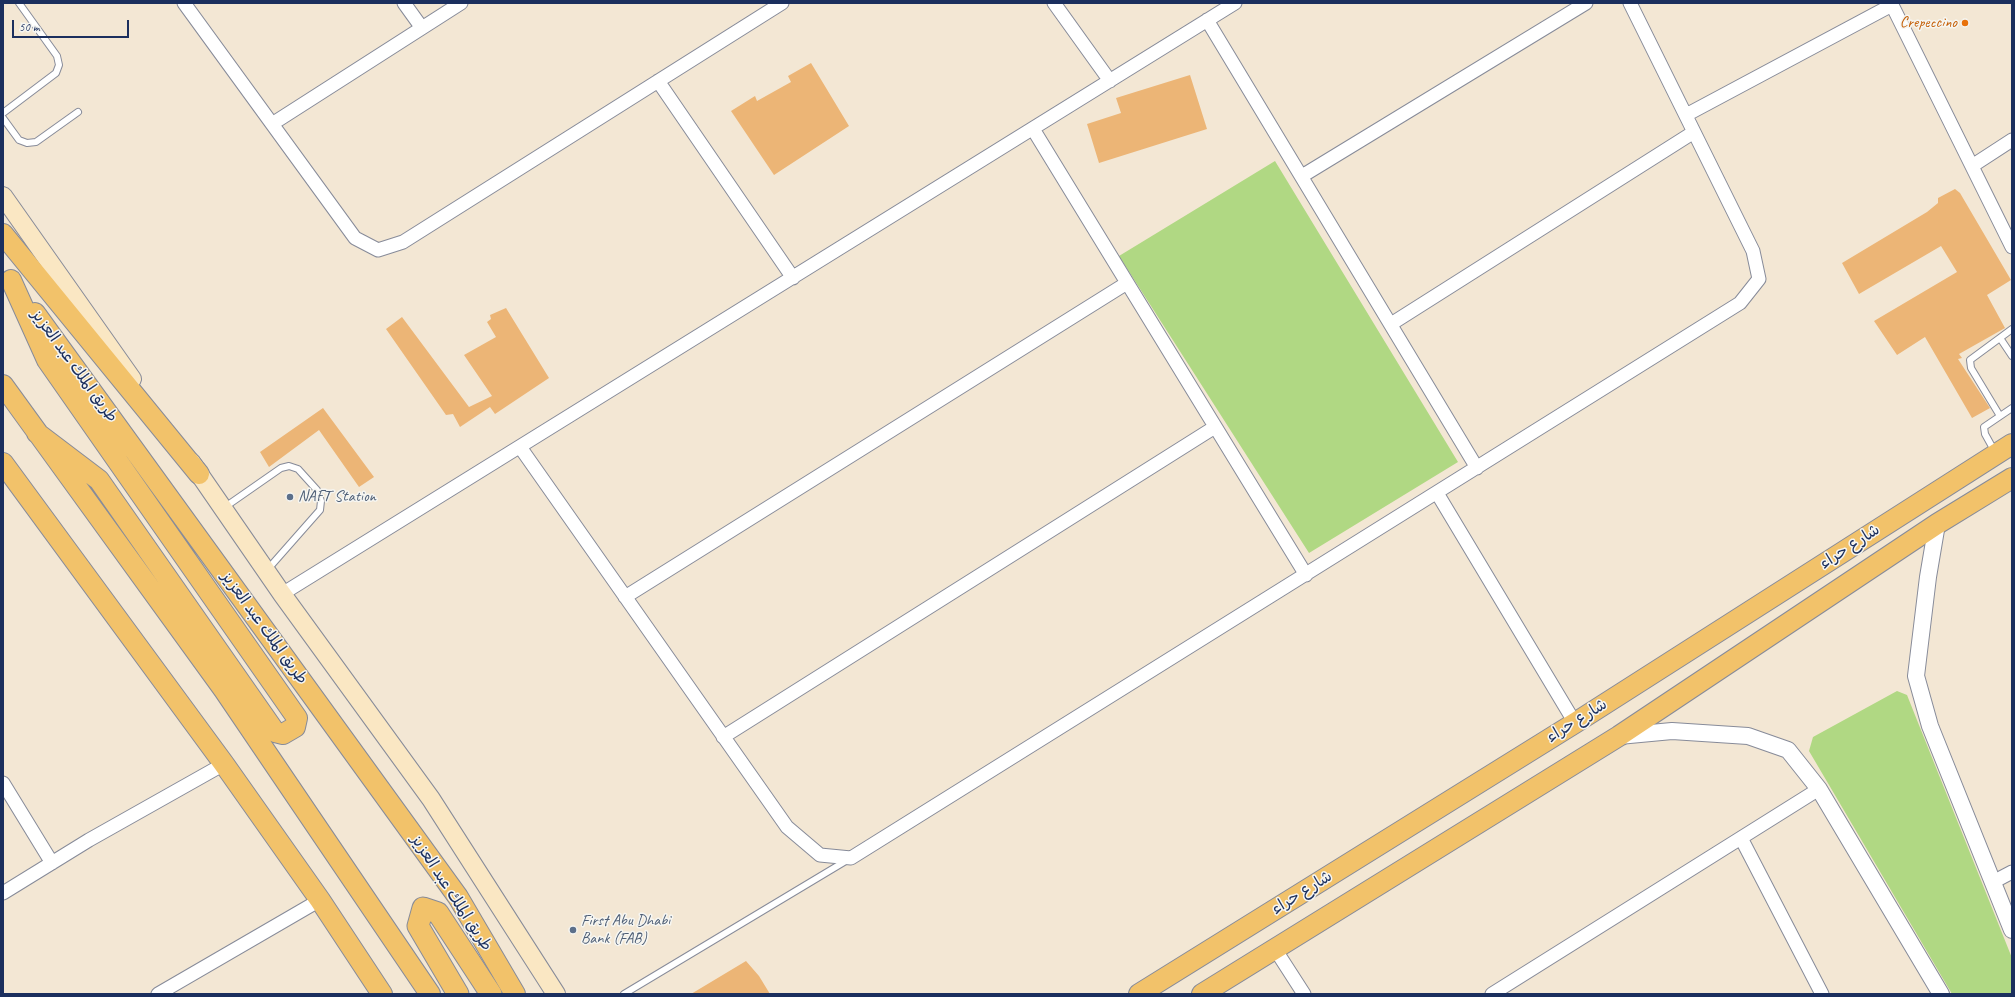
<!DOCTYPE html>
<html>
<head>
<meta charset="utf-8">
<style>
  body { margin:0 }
  #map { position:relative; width:2015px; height:997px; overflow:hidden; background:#f3e7d4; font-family:Caveat,sans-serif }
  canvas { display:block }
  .frame { position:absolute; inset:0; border:4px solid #1b2f5e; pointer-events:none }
  .scale { position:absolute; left:12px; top:20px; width:117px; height:18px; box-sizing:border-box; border:2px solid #1b2f5e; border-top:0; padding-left:5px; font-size:12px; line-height:14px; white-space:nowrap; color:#1b2f5e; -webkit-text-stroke:3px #f6f6f2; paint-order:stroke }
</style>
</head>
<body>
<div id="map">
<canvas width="2015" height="997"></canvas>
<div class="frame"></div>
<div class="scale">50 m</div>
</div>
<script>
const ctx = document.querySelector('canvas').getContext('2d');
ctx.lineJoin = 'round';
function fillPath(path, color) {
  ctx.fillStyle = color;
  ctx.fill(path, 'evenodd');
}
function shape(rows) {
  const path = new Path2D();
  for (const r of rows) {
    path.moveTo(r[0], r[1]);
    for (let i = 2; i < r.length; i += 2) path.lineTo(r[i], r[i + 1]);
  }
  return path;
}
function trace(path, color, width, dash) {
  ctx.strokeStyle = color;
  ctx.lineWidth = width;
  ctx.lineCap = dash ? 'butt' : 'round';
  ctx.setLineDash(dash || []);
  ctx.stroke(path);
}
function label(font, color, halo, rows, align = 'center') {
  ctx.font = font + ' Caveat,"Playpen Sans Arabic",sans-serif';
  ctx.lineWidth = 3;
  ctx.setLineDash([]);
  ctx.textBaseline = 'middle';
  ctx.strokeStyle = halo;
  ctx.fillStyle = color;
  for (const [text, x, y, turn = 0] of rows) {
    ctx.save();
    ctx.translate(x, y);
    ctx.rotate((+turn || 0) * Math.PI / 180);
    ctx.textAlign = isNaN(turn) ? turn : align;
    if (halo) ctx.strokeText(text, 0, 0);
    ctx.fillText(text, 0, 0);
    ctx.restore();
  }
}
fillPath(shape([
  [1275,161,1458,462,1309,553,1119,256],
  [1897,691,1907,695,2012,958,2012,994,1952,994,1809,751,1813,737]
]), '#b0d883');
fillPath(shape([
  [811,63,849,126,774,175,731,111,755,96,757,101,791,82,788,76],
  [1190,75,1207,129,1099,163,1087,124,1121,113,1116,98],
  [1955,189,1960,193,2011,280,1987,295,2005,328,1959,354,1962,358,1958,359,1990,408,1972,418,1925,337,1897,355,1874,321,1957,272,1941,246,1859,294,1842,263,1927,212,1938,203,1938,198],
  [506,308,549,378,495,414,490,407,460,427,453,414,446,415,386,329,402,317,469,407,492,396,464,355,496,337,487,322,491,319,490,315],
  [323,408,374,477,359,487,319,430,269,467,260,452],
  [746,961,759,976,770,994,691,994]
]), '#ecb576');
const service = shape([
  [3,113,56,73,59,65,57,56,19,3],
  [3,118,19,140,27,143,36,142,78,112],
  [2000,338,2012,356],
  [2000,416,1971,368,1970,360,2012,329],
  [1995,452,1985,434,1984,427,2012,408],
  [225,507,281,468,289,466,298,469,317,490,321,501,320,510,268,569],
  [624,994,849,859]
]);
const minor = shape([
  [184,3,355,238,378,250,403,242,782,3],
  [404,3,422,28],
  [1054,3,1110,81],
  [1891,3,2012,247],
  [1207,20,1477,468],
  [658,81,793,278],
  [1686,115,1892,5],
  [272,124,461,3],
  [1033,129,1306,575],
  [1972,166,2012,140],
  [1302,176,1586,3],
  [1391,324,1694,132],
  [520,447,787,827,820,855,851,858,1740,303,1759,279,1753,251,1630,3],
  [1437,493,1575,723],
  [282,594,1235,3],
  [625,597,1127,283],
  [723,737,1215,427],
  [3,783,52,863],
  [1741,838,1822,994],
  [1993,882,2012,872],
  [3,893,89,840,224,764],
  [1275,949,1304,994],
  [158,994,320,900],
  [1492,994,1819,789]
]);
const tertiary = shape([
  [1937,524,1928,577,1916,676,1930,726,2012,930],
  [1619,736,1672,731,1748,736,1788,750,1819,789,1941,994]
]);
const secondary = shape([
  [3,196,132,379],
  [191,462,282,594,431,799,556,994]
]);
const primary = shape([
  [3,234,199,474],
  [11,280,47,360,297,718,295,727,283,734,275,732,99,480,37,433],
  [35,313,458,897,515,994],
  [3,385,224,690,430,994],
  [3,463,224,764,320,900,382,994],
  [1139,994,1575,723,2012,444],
  [1202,994,1619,736,1937,524,2012,478]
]);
const trunk = shape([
  [458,994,418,926,423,908,438,913,491,994]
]);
trace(service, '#878b99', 8);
trace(minor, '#878b99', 15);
trace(tertiary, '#878b99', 18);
trace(secondary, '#878b99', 20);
trace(primary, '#878b99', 22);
trace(trunk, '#878b99', 23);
trace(service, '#fff', 6);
trace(minor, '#fff', 13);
trace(tertiary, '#fff', 16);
trace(secondary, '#fae7c3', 18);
trace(primary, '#f2c26a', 20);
trace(trunk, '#f2c26a', 21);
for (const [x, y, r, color] of [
  [1965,23,4,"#e8710a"],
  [290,497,4,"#5c6f8a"],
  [573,930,4,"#5c6f8a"]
]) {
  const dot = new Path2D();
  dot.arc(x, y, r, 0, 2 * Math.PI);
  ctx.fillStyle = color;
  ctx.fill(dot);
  trace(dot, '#f6f6f2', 1.5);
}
label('16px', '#c56008', '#f6f6f2', [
  ["Crepeccino",1957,23]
], 'right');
label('16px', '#1b2f5e', '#f6f6f2', [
  ["طريق الملك عبد العزيز",74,366,54],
  ["شارع حراء",1850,547,-33],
  ["طريق الملك عبد العزيز",264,628,54],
  ["شارع حراء",1577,721,-32],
  ["طريق الملك عبد العزيز",451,893,57],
  ["شارع حراء",1302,893,-32]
]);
label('16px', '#4e5e75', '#f6f6f2', [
  ["NAFT Station",298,497],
  ["First Abu Dhabi",581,921],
  ["Bank (FAB)",581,939]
], 'left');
</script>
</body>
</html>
